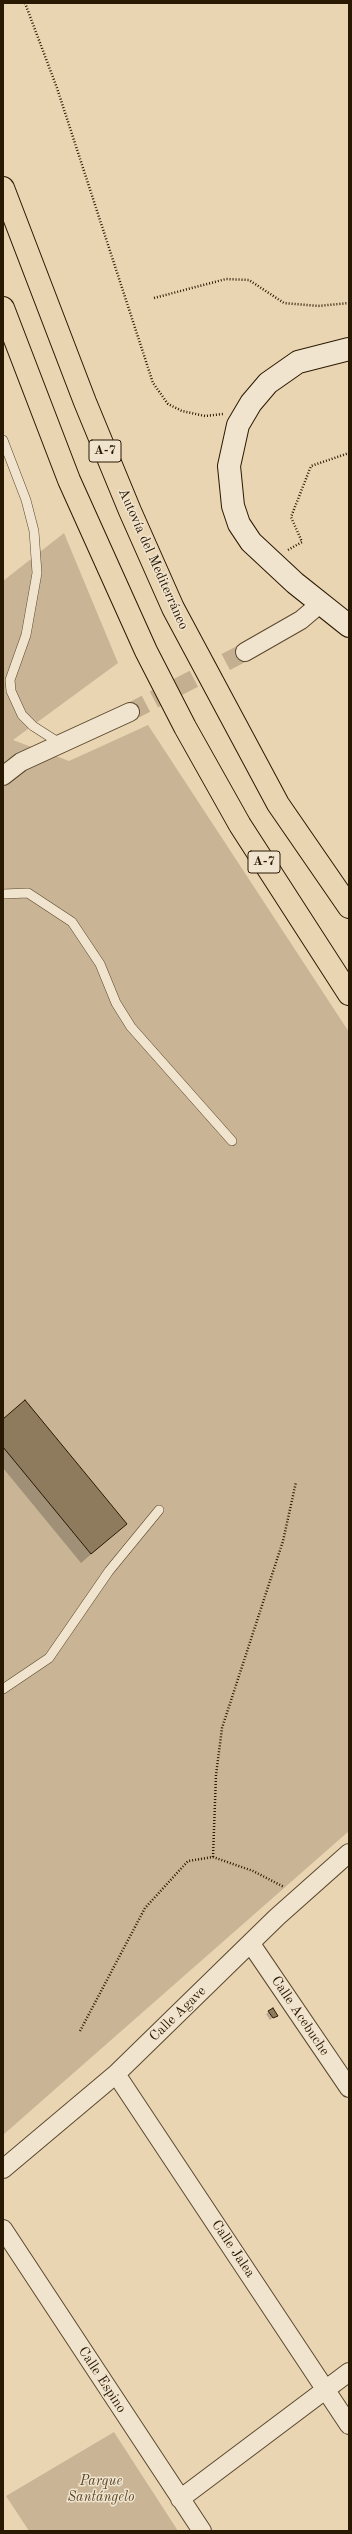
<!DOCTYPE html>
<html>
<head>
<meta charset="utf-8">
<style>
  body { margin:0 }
  #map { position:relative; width:352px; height:2534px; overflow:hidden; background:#ead5b3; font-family:"Old Standard TT",serif }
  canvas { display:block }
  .frame { position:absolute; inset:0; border:4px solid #2a1902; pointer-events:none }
</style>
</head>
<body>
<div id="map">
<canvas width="352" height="2534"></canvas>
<div class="frame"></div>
</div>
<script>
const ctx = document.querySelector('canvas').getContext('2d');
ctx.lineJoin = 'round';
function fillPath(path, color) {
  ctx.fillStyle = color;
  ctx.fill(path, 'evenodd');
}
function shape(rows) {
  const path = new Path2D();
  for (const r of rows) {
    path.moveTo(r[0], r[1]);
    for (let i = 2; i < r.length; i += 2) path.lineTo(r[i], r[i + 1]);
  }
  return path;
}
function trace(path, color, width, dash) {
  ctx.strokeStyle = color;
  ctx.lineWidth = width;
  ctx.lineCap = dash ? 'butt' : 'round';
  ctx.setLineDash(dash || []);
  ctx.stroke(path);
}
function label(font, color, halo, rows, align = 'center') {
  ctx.font = font + ' "Old Standard TT",serif';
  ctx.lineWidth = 3;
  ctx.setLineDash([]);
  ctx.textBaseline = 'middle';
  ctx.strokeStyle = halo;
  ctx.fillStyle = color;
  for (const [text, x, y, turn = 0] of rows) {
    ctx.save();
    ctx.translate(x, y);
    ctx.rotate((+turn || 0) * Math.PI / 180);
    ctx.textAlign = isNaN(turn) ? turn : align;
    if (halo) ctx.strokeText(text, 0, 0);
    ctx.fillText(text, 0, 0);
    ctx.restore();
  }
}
fillPath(shape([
  [64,533,118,663,13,740,69,761,148,725,349,1032,349,1831,3,2135,3,581],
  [114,2432,178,2531,29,2531,6,2496]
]), '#c9b595');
fillPath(shape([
  [3,1420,126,1524,81,1563,3,1468],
  [269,2012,276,2015,270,2020,266,2014]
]), '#0003');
const building = shape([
  [25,1400,127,1524,91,1554,3,1447,3,1419,25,1400],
  [273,2008,278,2016,273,2018,268,2011,273,2008]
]);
fillPath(building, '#8e7b5e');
trace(building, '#2a1902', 1);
trace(shape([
  [130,712,245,652]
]), '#c4af90', 18, [18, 9]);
const lane = shape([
  [3,440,26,500,34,531,37,573,26,635,10,680,11,691,22,715,33,726,61,744],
  [3,894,28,893,72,922,100,964,116,1003,131,1027,232,1141],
  [3,1689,49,1658,109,1571,159,1510]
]);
const street = shape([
  [245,652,301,620,321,603],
  [3,776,21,762,130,712],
  [251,1944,349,2088],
  [116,2074,349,2425],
  [3,2169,116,2074,277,1917,349,1853],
  [3,2229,202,2531],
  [180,2499,349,2372]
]);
const secondary = shape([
  [349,349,298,362,268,383,251,403,238,425,229,466,233,506,239,524,251,542,295,583,349,626]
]);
const highway = shape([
  [3,188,85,402,130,511,173,608,278,804,349,907],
  [3,308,69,480,146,651,185,727,240,825,349,994]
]);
trace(lane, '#5a482e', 10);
trace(street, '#5a482e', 20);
trace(secondary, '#2a1902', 24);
trace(highway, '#2a1902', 24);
trace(shape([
  [25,3,57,88,153,383,168,404,182,411,205,416,223,414],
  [154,298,226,279,249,280,284,303,318,306,349,303],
  [288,550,302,542,291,517,311,466,349,453],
  [213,1857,216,1775,222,1728,283,1541,296,1482],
  [80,2031,145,1908,188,1861,213,1857,253,1871,284,1887]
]), '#2a1902', 2.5, [1, 2]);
trace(lane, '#f1e4ce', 9);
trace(street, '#f1e4ce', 18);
trace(secondary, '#f1e4ce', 22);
trace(highway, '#ead5b3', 22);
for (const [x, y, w] of [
  [105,451,32],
  [264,862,32]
]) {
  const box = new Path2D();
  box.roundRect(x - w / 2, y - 11, w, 22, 3);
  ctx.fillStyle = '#f1e4ce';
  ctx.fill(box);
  trace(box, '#2a1902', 1);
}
label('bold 13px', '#2a1902', null, [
  ["A-7",105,451],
  ["A-7",264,862]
]);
label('14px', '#2a1902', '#f1e4ce', [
  ["Autovía del Mediterráneo",153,559,66],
  ["Calle Agave",178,2014,-44],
  ["Calle Acebuche",300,2016,56],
  ["Calle Jalea",233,2249,56],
  ["Calle Espino",102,2380,57]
]);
label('italic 14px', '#5a482e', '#f1e4ce', [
  ["Parque",101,2481],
  ["Santángelo",101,2497]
]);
</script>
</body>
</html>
